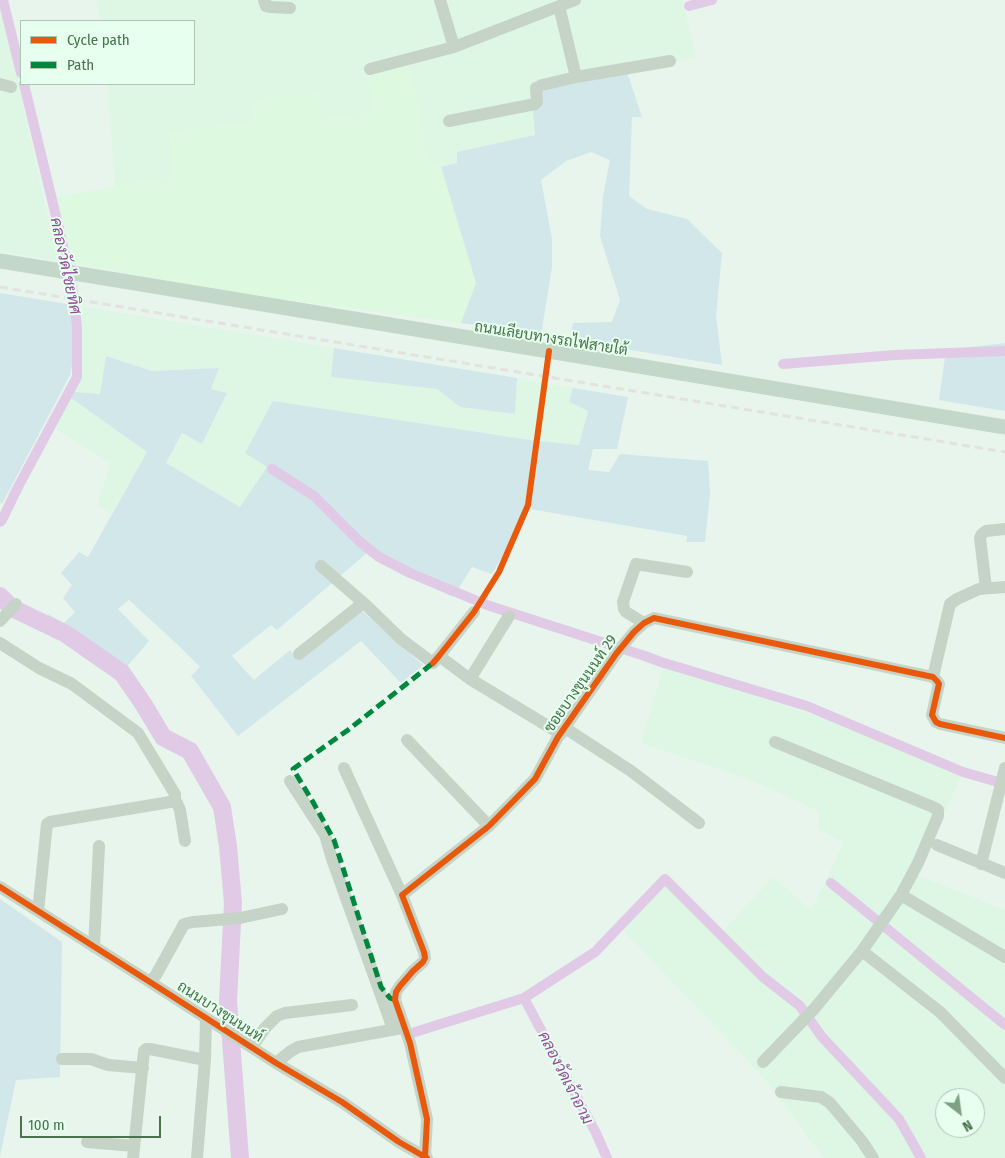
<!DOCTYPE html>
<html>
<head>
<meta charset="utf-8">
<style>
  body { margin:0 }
  #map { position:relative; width:1005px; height:1158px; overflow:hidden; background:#e7f5ec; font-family:"Fira Sans Condensed",sans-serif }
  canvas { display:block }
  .legend { position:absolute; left:20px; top:20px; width:175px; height:65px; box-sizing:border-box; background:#e7ffef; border:1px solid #a8c7ae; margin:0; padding:6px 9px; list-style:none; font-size:15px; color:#49724d }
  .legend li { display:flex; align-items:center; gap:10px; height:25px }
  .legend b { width:25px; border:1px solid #a8c7ae }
  .north { position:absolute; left:935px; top:1088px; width:50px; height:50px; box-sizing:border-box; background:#e7ffef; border:1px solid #a8c7ae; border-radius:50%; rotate:150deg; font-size:14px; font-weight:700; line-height:20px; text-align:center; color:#49724d }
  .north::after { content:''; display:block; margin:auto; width:18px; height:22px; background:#80a085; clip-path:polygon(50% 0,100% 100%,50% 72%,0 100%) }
  .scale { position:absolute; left:20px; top:1116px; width:141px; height:22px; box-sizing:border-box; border:2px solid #49724d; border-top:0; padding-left:6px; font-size:15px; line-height:18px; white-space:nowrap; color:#49724d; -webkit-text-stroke:4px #e7ffef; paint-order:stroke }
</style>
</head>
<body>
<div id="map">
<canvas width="1005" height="1158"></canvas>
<ul class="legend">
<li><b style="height:6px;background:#e8590c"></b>Cycle path</li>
<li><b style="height:6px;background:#00873e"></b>Path</li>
</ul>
<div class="north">N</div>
<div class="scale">100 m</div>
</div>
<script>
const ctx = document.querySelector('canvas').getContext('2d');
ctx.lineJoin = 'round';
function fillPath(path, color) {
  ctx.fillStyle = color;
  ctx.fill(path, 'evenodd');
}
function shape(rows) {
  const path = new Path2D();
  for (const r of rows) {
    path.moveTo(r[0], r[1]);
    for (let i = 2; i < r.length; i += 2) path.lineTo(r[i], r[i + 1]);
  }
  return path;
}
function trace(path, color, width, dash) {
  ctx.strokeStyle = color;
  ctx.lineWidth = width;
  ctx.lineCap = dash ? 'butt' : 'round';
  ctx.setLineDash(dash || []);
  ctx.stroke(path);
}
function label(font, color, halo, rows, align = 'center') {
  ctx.font = font + ' "Fira Sans Condensed",Sarabun,sans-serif';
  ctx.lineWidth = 4;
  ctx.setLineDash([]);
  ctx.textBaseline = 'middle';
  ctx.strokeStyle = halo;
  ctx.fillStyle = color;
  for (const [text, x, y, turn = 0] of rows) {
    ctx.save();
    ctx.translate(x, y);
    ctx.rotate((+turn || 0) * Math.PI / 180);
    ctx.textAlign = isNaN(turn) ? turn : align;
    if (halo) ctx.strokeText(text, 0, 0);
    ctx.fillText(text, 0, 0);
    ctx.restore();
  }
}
fillPath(shape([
  [0,0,5,0,24,111,58,261,0,251],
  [97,0,682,0,696,57,627,72,531,89,535,135,457,152,457,163,441,167,426,158,419,109,407,65,373,112,322,119,319,94,254,99,255,122,170,132,173,177,115,187,108,84,194,84,194,21,100,21],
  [73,305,334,348,331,377,437,389,460,407,515,414,517,378,573,388,569,402,588,410,579,445,530,440,267,467,241,507,166,463,182,433,202,443,227,393,211,389,219,368,152,371,106,356,100,394,75,392,71,398,147,452,111,514,97,505,111,463,55,429,75,388],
  [664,666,852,728,961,776,917,875,1005,910,1005,1158,824,1158,764,1077,622,929,665,885,717,938,773,877,811,911,844,842,819,829,819,811,756,782,641,743],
  [945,1098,975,1098,975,1128,945,1128]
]), '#def7e5');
fillPath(shape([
  [407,65,419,109,426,157,441,167,476,283,461,323,232,292,74,263,57,197,173,177,170,132,255,122,254,99,318,93,323,119,373,112,368,74]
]), '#ddf9e0');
fillPath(shape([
  [627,72,642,117,632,117,629,196,647,209,687,219,722,253,716,316,722,365,570,340,573,323,612,322,620,300,600,236,603,196,610,160,591,152,566,161,541,180,552,239,552,267,541,335,461,323,476,283,441,167,457,163,457,152,535,135,531,89],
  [0,293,73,305,74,355,70,375,2,504,0,502],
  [1005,343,1005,411,939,400,946,350],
  [334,348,517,378,515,414,460,407,437,389,331,377],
  [106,356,152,371,219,368,211,389,227,393,202,444,182,433,166,463,240,507,267,467,245,453,273,401,530,440,579,445,588,411,569,402,573,388,628,397,617,449,593,449,588,470,609,472,620,454,708,461,710,493,705,542,686,542,687,536,530,509,492,574,472,567,453,597,399,572,367,553,277,630,271,625,232,656,254,680,290,650,297,660,361,610,423,665,401,683,361,641,238,736,191,676,200,667,178,645,129,600,118,609,149,641,123,671,41,627,48,614,64,623,75,612,63,598,72,585,61,573,79,552,88,557,147,452,71,398,75,392,100,394],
  [0,899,62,942,60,1077,16,1080,0,1156]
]), '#d2e7ea');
trace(shape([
  [3,0,21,73],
  [689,6,712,0],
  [783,364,895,355,1005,351],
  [272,469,314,496,359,541,379,557,410,573,487,605,645,656,661,662,807,706,963,772,1005,784],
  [0,522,2,520,18,487,77,377,77,327,73,292,62,241,24,84],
  [831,883,1005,1025],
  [524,998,596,1133,607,1158],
  [415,1032,524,998,595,952,665,879,763,977,800,1006,822,1037,899,1119,921,1158]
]), '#e1cae6', 10);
trace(shape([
  [0,596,12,608,66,634,122,673,144,705,163,737,190,751,222,807,228,846,233,903,228,1001,240,1158]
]), '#e1cae6', 18);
trace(shape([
  [264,0,266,6,271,7,290,8],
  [440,0,454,47],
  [559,6,576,77],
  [370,69,454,47,575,0],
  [0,84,11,87],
  [449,121,535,104,537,102,536,88,542,85,576,77,670,61],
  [321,566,367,606,401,639,433,663,439,656,474,612],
  [986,588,980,538,982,534,986,531,1005,529],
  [0,621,16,604],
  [644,623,626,612,624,609,623,602,636,564,687,572],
  [0,643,39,668,72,684,138,733,175,794,175,799,170,802,50,822,47,824,38,911],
  [299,654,363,603],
  [439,656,470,679,561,734],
  [933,677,950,604,957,599,979,589,1005,587],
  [470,679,509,616],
  [565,728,631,771,699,823],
  [407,740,489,826],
  [344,768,402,895],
  [290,781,325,835,332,859,393,1029],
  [173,800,177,803,180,810,185,841],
  [937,845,1005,873],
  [981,864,1005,768],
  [0,887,150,982,276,1063,342,1102,399,1142,427,1158],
  [901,895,1005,957],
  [94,947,99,846],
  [862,951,940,1012,1005,1078],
  [150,982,156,975,184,924,193,922,240,918,282,909],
  [252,1047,265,1028,277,1016,285,1013,352,1005],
  [62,1059,91,1059,108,1065,143,1068],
  [763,1062,814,1009,862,951,901,895,918,863,938,816,938,810,933,807,775,742],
  [276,1063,291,1051,298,1047,402,1028],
  [781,1092,821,1097,830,1103,862,1141,873,1158],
  [87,1142,134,1146],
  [425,1157,427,1119,410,1043,395,1000,396,992,400,986,413,971,423,962,425,958,424,952,402,895,489,826,535,779,558,737,616,654,634,632,644,623,654,618,933,677,937,681,939,684,932,715,936,722,940,724,1005,738],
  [133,1158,144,1051,146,1049,150,1049,205,1060],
  [197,1158,205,1060,206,1018]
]), '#c6d4c8', 12);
trace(shape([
  [0,261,549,351,1005,427]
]), '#c3d8c8', 15);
trace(shape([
  [0,287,1005,452]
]), '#e3e2e0', 3, [8, 5]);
trace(shape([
  [395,1000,390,998,381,987,334,840,313,802,293,769,348,730,433,663]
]), '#00873e', 5, [10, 5]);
trace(shape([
  [433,663,439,656,474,612,499,572,528,505,549,351],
  [0,887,150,982,276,1063,342,1102,399,1142,427,1158],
  [425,1157,427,1119,410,1043,395,1000,396,992,400,986,413,971,423,962,425,958,424,952,402,895,489,826,535,779,558,737,616,654,634,632,644,623,654,618,933,677,937,681,939,684,932,715,936,722,940,724,1005,738]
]), '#e8590c', 6);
label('15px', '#49724d', '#e7ffef', [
  ["ถนนเลียบทางรถไฟสายใต้",551,339,9],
  ["ซอยบางขุนนนท์ 29",581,684,-55],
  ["ถนนบางขุนนนท์",220,1012,33]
]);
label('italic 16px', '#934c9a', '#e7ffef', [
  ["คลองวัดไชยทิศ",65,266,78],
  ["คลองวัดเจ้าอาม",565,1078,63]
]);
</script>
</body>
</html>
